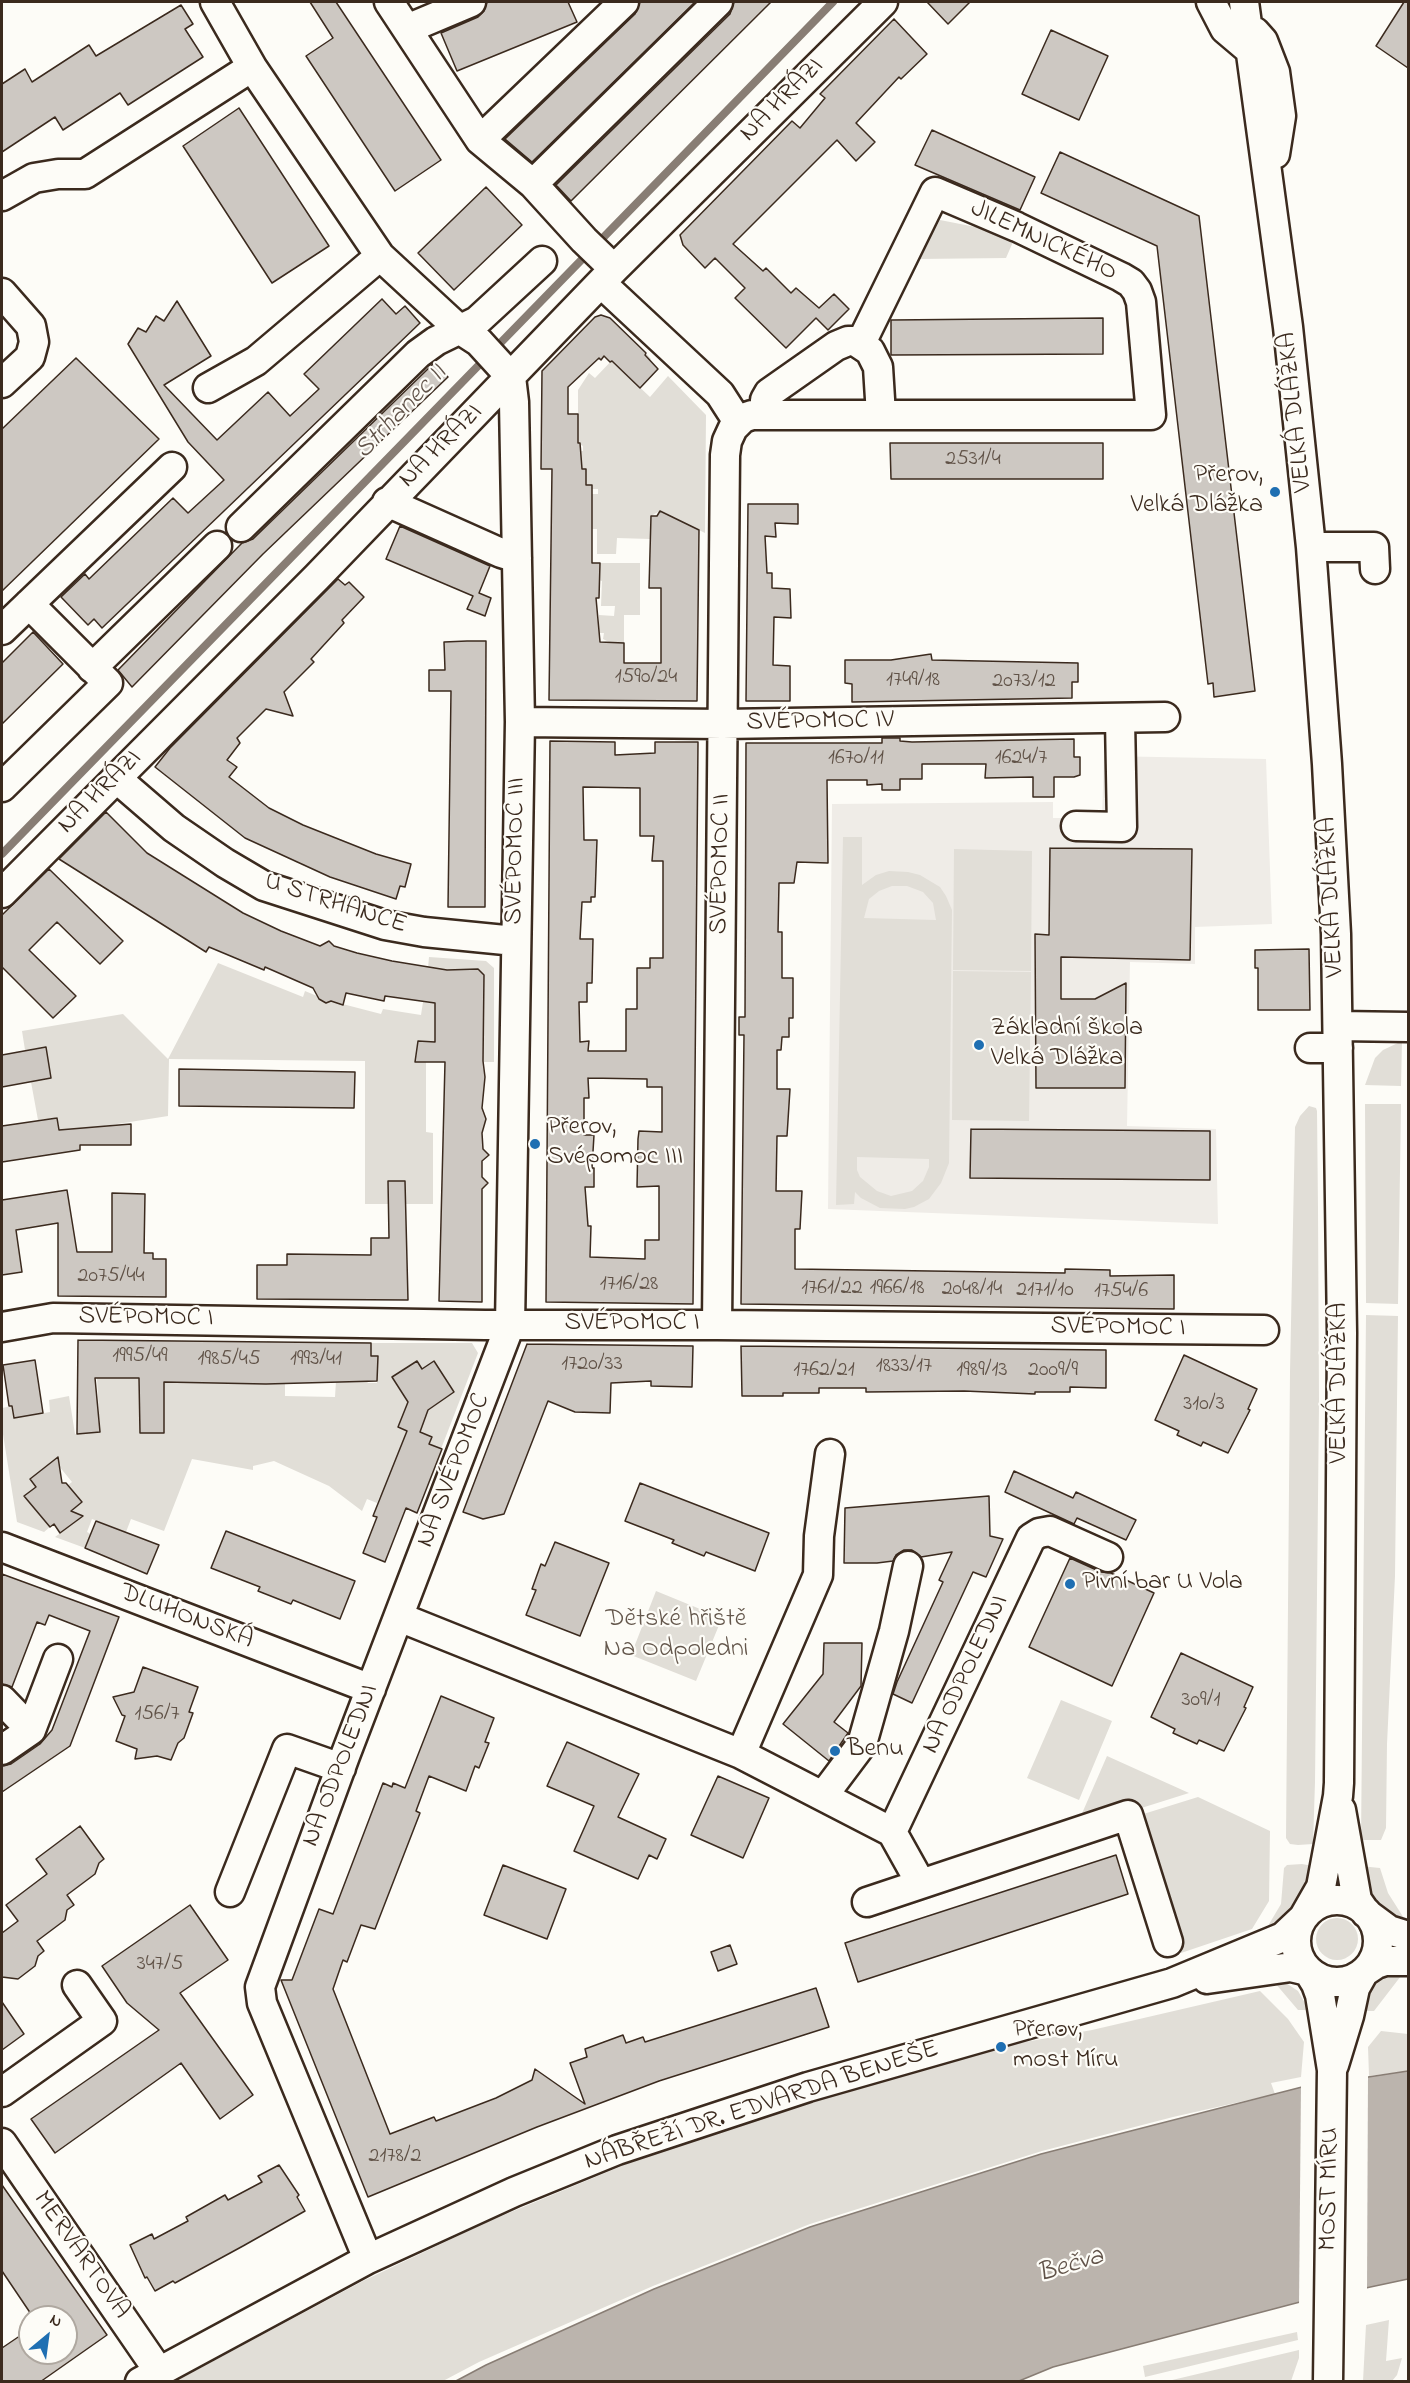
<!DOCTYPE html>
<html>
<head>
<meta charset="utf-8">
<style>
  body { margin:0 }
  #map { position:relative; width:1410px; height:2383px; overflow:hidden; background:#fdfcf7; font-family:"Indie Flower",sans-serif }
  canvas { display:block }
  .frame { position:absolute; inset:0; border:3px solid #3b2a1e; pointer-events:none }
  .north { position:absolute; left:18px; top:2305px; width:60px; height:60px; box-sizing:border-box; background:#fdfcf7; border:2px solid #afa8a0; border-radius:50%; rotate:29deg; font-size:16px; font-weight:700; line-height:24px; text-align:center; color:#3b2a1e }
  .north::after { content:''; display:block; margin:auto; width:21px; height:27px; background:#1f6fb2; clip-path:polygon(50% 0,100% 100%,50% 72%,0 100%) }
</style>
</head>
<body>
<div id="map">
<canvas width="1410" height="2383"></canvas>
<div class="frame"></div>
<div class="north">N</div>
</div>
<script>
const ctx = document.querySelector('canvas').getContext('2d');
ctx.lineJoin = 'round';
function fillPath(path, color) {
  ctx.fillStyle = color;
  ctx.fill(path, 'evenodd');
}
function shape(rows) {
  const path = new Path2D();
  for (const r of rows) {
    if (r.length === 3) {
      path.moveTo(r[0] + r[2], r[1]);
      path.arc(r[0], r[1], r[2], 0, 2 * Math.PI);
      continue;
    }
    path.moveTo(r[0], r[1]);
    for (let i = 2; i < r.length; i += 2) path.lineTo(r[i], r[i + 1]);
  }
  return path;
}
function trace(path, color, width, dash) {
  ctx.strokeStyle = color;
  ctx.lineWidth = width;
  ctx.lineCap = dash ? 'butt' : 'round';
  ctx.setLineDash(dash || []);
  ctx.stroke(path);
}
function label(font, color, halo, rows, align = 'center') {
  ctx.font = font + ' "Indie Flower",sans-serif';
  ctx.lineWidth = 4.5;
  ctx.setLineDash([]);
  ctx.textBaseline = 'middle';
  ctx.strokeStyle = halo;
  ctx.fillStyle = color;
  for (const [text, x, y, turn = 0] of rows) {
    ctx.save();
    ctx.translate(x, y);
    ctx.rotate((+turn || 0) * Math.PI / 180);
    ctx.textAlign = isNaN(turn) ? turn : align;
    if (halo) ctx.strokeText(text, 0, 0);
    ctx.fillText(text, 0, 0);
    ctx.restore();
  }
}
fillPath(shape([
  [1104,756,1266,759,1272,924,1195,927,1195,964,1130,962,1127,1126,1216,1129,1218,1224,828,1209,832,804,1053,802,1053,818,1102,818]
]), '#efece7');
fillPath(shape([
  [940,220,1016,235,1006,258,918,259],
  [646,353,651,359,631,379,650,397,668,376,706,415,705,533,660,511,651,516,650,539,617,538,616,554,597,554,597,529,592,529,592,494,598,494,598,489,592,489,591,485,586,485,586,470,575,469,581,451,583,451,583,446,578,443,578,390,589,373,595,378,616,356,630,370],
  [600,563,640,563,640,615,624,615,624,643,609,642,603,639,604,633,599,633,599,615,614,616,615,606,601,606,602,581,599,580],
  [843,837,862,837,862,885,876,875,889,871,908,872,920,875,940,887,946,896,952,910,949,1163,941,1183,929,1199,914,1207,905,1209,880,1208,861,1198,855,1192,854,1204,836,1205],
  [892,886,907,886,923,892,933,903,936,920,864,918,869,899,879,891],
  [857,1157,929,1159,929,1167,923,1181,912,1191,891,1196,877,1191,860,1177,857,1170],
  [954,849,1032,851,1031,971,953,970],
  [429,957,486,961,494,968,494,1062,483,1062,483,1028,440,1045,426,1062,426,1132,433,1133,433,1204,365,1204,365,1061,169,1059,168,1116,60,1133,57,1118,38,1120,31,1082,51,1078,46,1047,25,1050,22,1031,123,1014,168,1059,218,963,303,997,305,991,317,996,324,1002,331,1001,381,1014,383,1009,421,1015,423,1002,484,1006,484,976,478,969,447,970,428,968],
  [953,971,1031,972,1029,1121,952,1120],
  [1402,1041,1401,1086,1365,1085,1375,1058,1383,1050],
  [1365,1104,1401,1104,1398,1304,1366,1303],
  [1309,1106,1316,1108,1317,1111,1318,1209,1319,1403,1315,1782,1313,1844,1298,1845,1290,1844,1286,1838,1290,1372,1295,1127,1300,1116],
  [1366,1315,1398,1316,1395,1576,1387,1744,1386,1828,1381,1840,1361,1840],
  [155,1340,189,1341,178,1382,188,1382,267,1354,267,1341,285,1342,285,1396,335,1397,336,1381,367,1381,368,1383,377,1383,378,1357,371,1356,371,1343,472,1343,478,1353,441,1449,429,1444,419,1432,422,1424,402,1417,398,1428,406,1431,405,1438,382,1497,380,1496,377,1503,367,1499,362,1511,329,1486,274,1461,253,1466,253,1470,192,1459,164,1531,131,1519,126,1532,92,1519,87,1532,91,1534,85,1548,55,1537,77,1521,71,1511,82,1502,68,1485,72,1482,54,1460,30,1479,36,1487,25,1496,50,1527,44,1532,17,1522,2,1428,2,1408,12,1406,15,1418,50,1412,49,1400,69,1396,75,1434,100,1432,97,1378,151,1378],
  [656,1591,722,1618,696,1681,631,1655],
  [1061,1700,1112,1721,1079,1800,1027,1778],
  [1107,1756,1189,1793,1135,1810,1130,1799,1080,1818],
  [1198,1797,1270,1831,1269,1901,1252,1929,1181,1953,1137,1816],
  [1302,1864,1313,1866,1307,1887,1288,1914,1262,1936,1281,1904,1284,1868,1287,1865],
  [1360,1866,1380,1868,1388,1893,1407,1923,1400,1926,1369,1897],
  [1337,1939,21],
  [1404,1972,1374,2011,1357,2011,1377,1975],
  [1283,1981,1298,1991,1309,2010,1298,2010,1275,1983],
  [1260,1991,1288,2019,1304,2042,1301,2077,1271,2083,1275,2094,1173,2117,1042,2151,810,2224,653,2286,479,2362,443,2381,174,2382,363,2281,487,2222,670,2146,713,2131,1003,2046,1092,2030],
  [1381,2031,1408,2034,1408,2071,1369,2076,1368,2047],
  [1389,2320,1386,2361,1402,2358,1397,2375,1392,2381,1363,2381,1366,2325],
  [1297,2332,1298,2340,1145,2377,1143,2366],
  [1299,2350,1299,2358,1291,2381,1168,2381]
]), '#e1ded7');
const water = shape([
  [1408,2071,1408,2279,1300,2302,1053,2367,1019,2381,454,2382,486,2365,654,2289,810,2227,1041,2154,1302,2087,1408,2071]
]);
fillPath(water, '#bbb4ad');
trace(water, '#887d74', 1.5);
fillPath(shape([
  [1368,2074,1367,2290,1299,2306,1301,2084]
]), '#fdfcf7');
trace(shape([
  [2,854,833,2]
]), '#887d74', 8);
const building = shape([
  [310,2,336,2,441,160,395,191,306,56,333,38,310,2],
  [487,2,568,2,577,22,457,71,441,33,478,17,484,11,487,2],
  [640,2,695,2,532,162,505,139,635,14,640,2],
  [734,2,771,2,571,201,556,185,730,14,734,2],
  [927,2,970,2,948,24,927,2],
  [1404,2,1408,2,1408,68,1376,46,1404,2],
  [181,5,193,24,185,29,203,57,128,105,120,93,63,130,55,117,2,152,2,84,25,69,32,82,89,45,96,56,181,5],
  [894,19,927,54,901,79,899,77,856,123,875,142,856,161,837,140,733,244,763,271,766,268,791,293,796,288,819,308,834,294,849,309,828,330,816,318,786,348,735,298,745,288,715,258,705,268,683,245,680,235,792,121,800,128,825,98,820,94,894,19],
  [1051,30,1108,56,1079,120,1022,94,1051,30],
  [239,108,329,246,272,283,183,146,239,108],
  [932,130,1035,177,1020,210,915,165,932,130],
  [1060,152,1199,216,1255,691,1214,697,1213,683,1208,684,1157,246,1041,193,1060,152],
  [486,187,522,225,454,290,418,253,486,187],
  [382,299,396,314,405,306,420,323,102,628,94,619,88,625,61,597,85,574,89,579,173,498,188,513,224,480,188,442,128,344,138,328,146,332,156,316,164,321,177,301,211,356,164,385,217,440,268,392,290,416,319,389,304,374,382,299],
  [601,315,610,318,646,353,645,355,658,369,640,388,612,361,610,362,604,356,601,360,599,358,568,387,568,414,578,414,578,443,580,443,582,469,586,469,586,485,592,485,592,563,600,563,599,598,596,598,600,642,624,643,624,663,661,663,661,588,649,588,651,516,657,516,660,511,699,530,697,701,549,700,552,469,541,469,542,371,595,317,601,315],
  [1103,318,1103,354,891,355,891,320,1103,318],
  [76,358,159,439,2,591,2,429,76,358],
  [434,363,448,377,263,554,132,687,118,670,242,543,253,539,434,363],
  [890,443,1103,443,1103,479,891,479,890,443],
  [748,504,798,504,798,524,775,523,776,537,765,536,767,573,772,573,772,588,790,589,791,618,774,617,773,665,790,666,790,701,746,701,748,504],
  [400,526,490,566,479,593,491,598,485,616,467,609,473,596,386,559,400,526],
  [338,579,345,585,349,582,364,597,342,620,344,623,311,659,314,662,284,692,293,716,266,709,237,738,240,743,227,760,237,767,229,777,269,808,303,825,376,854,411,864,405,887,400,886,396,899,330,877,245,838,155,767,170,748,338,579],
  [33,632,63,664,2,724,2,663,33,632],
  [467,641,486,641,485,907,448,907,451,691,429,691,429,670,445,670,444,642,467,641],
  [931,654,932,660,1078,663,1078,682,1072,682,1072,698,852,702,852,684,845,683,845,660,891,660,931,654],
  [882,738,900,738,900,741,912,742,1074,739,1074,757,1080,757,1080,775,1074,777,1054,777,1054,797,1033,797,1033,777,985,778,986,764,922,764,922,779,900,779,900,790,882,790,882,784,867,785,867,780,827,780,828,863,797,862,794,883,779,883,778,932,782,932,782,978,793,978,793,1018,789,1018,789,1037,782,1037,781,1050,777,1050,777,1089,790,1089,787,1136,777,1136,776,1191,802,1191,800,1229,795,1229,795,1269,1065,1273,1065,1269,1110,1270,1110,1276,1174,1275,1174,1309,741,1304,744,1035,739,1035,739,1017,745,1017,746,743,882,743,882,738],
  [550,741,615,742,615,755,655,753,655,742,698,742,693,1304,546,1302,550,741],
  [583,787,640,788,640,836,654,836,652,861,663,861,663,958,650,958,650,968,637,968,637,1009,626,1009,626,1051,588,1051,589,1041,580,1042,579,1002,587,1002,587,983,592,983,593,939,580,939,582,902,591,902,591,897,595,897,597,840,584,840,583,787],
  [588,1078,647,1079,647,1087,662,1087,662,1132,639,1131,638,1139,637,1187,659,1186,659,1240,645,1240,645,1259,590,1257,591,1226,588,1226,585,1187,594,1187,594,1168,592,1168,594,1135,584,1135,584,1098,589,1098,588,1078],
  [106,812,147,853,243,913,281,931,320,946,329,941,334,946,357,953,392,961,447,970,478,969,484,975,483,1061,485,1077,482,1108,486,1119,482,1133,483,1149,489,1155,482,1161,482,1177,488,1183,482,1189,482,1302,439,1301,445,1062,415,1062,418,1041,435,1042,435,1003,385,996,384,1001,346,993,343,1005,331,1001,326,1003,319,999,313,988,265,967,264,970,209,947,206,952,59,859,106,812],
  [1050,848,1192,849,1190,960,1061,957,1061,999,1095,999,1126,983,1125,1088,1036,1088,1035,934,1049,935,1050,848],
  [49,869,123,941,100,964,57,922,29,950,76,996,53,1018,2,967,2,915,49,869],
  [1309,949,1310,1010,1258,1010,1258,968,1255,968,1255,950,1309,949],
  [46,1047,51,1078,2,1087,2,1055,46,1047],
  [179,1069,355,1072,354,1108,179,1106,179,1069],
  [57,1118,59,1130,131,1124,131,1145,80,1145,80,1150,2,1162,2,1126,57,1118],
  [971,1129,1210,1131,1210,1180,970,1178,971,1129],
  [388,1181,405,1181,408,1300,257,1299,257,1265,287,1265,287,1254,371,1255,371,1238,389,1238,388,1181],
  [67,1190,77,1252,112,1252,112,1193,145,1194,144,1253,153,1253,153,1259,166,1259,166,1297,58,1296,58,1223,16,1230,22,1272,2,1275,2,1200,67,1190],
  [78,1340,371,1343,371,1356,378,1356,377,1381,266,1384,164,1382,164,1433,140,1433,139,1378,95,1378,100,1432,77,1434,78,1340],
  [527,1344,693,1346,692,1387,651,1386,651,1381,611,1383,610,1413,575,1412,548,1401,504,1514,483,1519,463,1512,527,1344],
  [741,1346,1106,1350,1106,1388,1070,1387,1070,1392,1035,1392,1035,1394,964,1391,866,1392,866,1388,819,1388,819,1393,783,1393,783,1396,742,1396,741,1346],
  [1184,1355,1257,1389,1248,1409,1250,1410,1228,1453,1203,1442,1201,1446,1177,1435,1179,1431,1155,1420,1184,1355],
  [35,1360,43,1413,14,1418,12,1406,9,1406,3,1365,35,1360],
  [417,1361,422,1369,434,1361,454,1392,428,1410,420,1432,432,1437,429,1444,442,1449,417,1513,406,1508,385,1562,363,1553,377,1517,373,1516,407,1431,398,1427,408,1402,392,1377,417,1361],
  [58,1457,62,1483,66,1483,82,1502,71,1511,83,1516,60,1533,54,1524,50,1527,24,1496,36,1487,30,1479,58,1457],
  [1014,1471,1073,1498,1076,1492,1136,1520,1126,1540,1077,1518,1074,1524,1005,1492,1014,1471],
  [640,1483,769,1533,755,1571,706,1552,704,1556,672,1543,674,1540,625,1521,640,1483],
  [989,1496,990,1536,1003,1539,986,1577,973,1572,912,1703,893,1694,897,1682,943,1582,939,1580,952,1552,921,1557,912,1550,904,1550,896,1555,893,1561,877,1563,844,1563,845,1508,989,1496],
  [96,1521,159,1545,147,1574,85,1548,96,1521],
  [226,1531,355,1581,340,1619,293,1600,291,1604,258,1591,260,1587,211,1568,226,1531],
  [555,1542,609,1563,580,1636,526,1615,536,1590,532,1589,541,1564,545,1566,555,1542],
  [1070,1558,1101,1572,1111,1573,1154,1593,1112,1686,1029,1647,1070,1558],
  [2,1574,119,1617,70,1746,2,1792,2,1766,11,1764,40,1744,52,1730,90,1631,49,1615,45,1625,37,1622,12,1687,2,1684,2,1574],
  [824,1643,862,1643,861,1686,834,1722,848,1733,829,1761,783,1724,823,1674,824,1643],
  [1181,1653,1253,1687,1244,1707,1246,1708,1224,1751,1199,1740,1197,1744,1173,1733,1175,1729,1151,1717,1181,1653],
  [143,1667,198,1687,189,1712,193,1713,184,1738,178,1743,171,1760,157,1756,135,1759,137,1749,116,1741,125,1716,122,1715,113,1697,134,1692,143,1667],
  [441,1696,494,1718,485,1742,489,1743,479,1768,475,1766,466,1791,429,1776,416,1811,420,1813,375,1929,361,1925,347,1962,343,1960,333,1989,390,2134,434,2117,436,2121,496,2098,532,2080,535,2069,585,2104,570,2063,587,2057,585,2049,623,2035,626,2043,643,2037,645,2042,816,1988,829,2027,659,2081,537,2127,368,2197,281,1980,292,1980,319,1909,333,1914,383,1783,392,1787,393,1783,405,1788,441,1696],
  [567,1742,639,1774,618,1817,666,1839,657,1859,649,1855,638,1879,574,1851,594,1806,547,1786,567,1742],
  [718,1776,769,1798,743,1858,691,1835,718,1776],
  [80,1826,104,1859,99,1863,95,1874,67,1895,74,1905,67,1910,65,1920,37,1941,44,1951,38,1956,35,1966,18,1979,2,1977,2,1933,18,1921,6,1905,47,1874,36,1859,80,1826],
  [1116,1855,1128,1894,858,1982,845,1943,1116,1855],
  [503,1865,566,1889,547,1939,484,1915,503,1865],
  [190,1905,228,1960,180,1993,253,2095,220,2119,181,2063,55,2153,31,2119,159,2030,127,2003,102,1966,190,1905],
  [730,1945,737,1964,718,1971,711,1952,730,1945],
  [2,2002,24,2034,2,2050,2,2002],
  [279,2165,299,2195,297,2197,305,2211,243,2246,175,2283,173,2281,155,2291,147,2277,145,2278,130,2245,152,2234,154,2239,188,2221,186,2217,225,2195,228,2200,262,2182,258,2176,279,2165],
  [2,2185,107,2335,40,2382,2,2382,2,2348,30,2329,30,2353,66,2353,66,2317,33,2317,2,2271,2,2185]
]);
fillPath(building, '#cdc8c2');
trace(building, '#3b2a1e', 1.5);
const minor = shape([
  [215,2,252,67],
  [389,2,480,140,533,184,584,240,614,269],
  [1211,2,1225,29,1251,51],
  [1244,2,1288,327,1311,547,1327,764,1336,934,1342,1333,1339,1783,1338,1796,1321,1887,1305,1915],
  [407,29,471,2],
  [1255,32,1263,41,1275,72,1281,116,1275,154],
  [480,140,624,2],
  [533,184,718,2],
  [2,196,34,178,58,174,85,174,252,67,380,256,459,329,479,342,511,377],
  [601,283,720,394,738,422],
  [2,293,31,326,34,342,30,357,2,383],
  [208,388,256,361,380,256],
  [765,415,765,400,769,393,836,346,848,341,855,341,870,351,878,367,881,415],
  [387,502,501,553,517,558],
  [241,527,418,354,436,341,477,321,542,261],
  [1311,547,1374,547,1375,569],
  [2,630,172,467],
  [92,668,217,546],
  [520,722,723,724,1165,717],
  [116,778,174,828,225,863,264,886,385,925,424,932,515,941],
  [2,787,108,683,29,604],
  [1076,826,1122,827,1120,719],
  [2,893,317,577,614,269,883,2],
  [1338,1026,1408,1027],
  [1310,1048,1338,1048],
  [717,1325,725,455,727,441,733,428,743,418,752,415,1151,415,1141,302,1137,291,1131,283,1121,277,1017,227,935,192,861,343],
  [2,1327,53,1318,485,1325,717,1325,1264,1330],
  [2,1547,371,1689],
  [399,1617,741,1754,892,1832,1031,1538,1039,1533,1050,1531,1108,1557],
  [2,1700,31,1730],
  [2,1750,31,1730,58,1659],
  [741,1754,818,1575,819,1536,830,1454],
  [823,1796,862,1744,894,1631,908,1566],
  [1341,1810,1357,1900,1366,1913,1389,1930,1408,1936],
  [892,1832,921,1884],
  [230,1892,287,1749,341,1768],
  [1337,1941,41],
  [867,1902,1128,1815,1168,1942],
  [1207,1979,1291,1967,1308,1971,1316,1984,1320,1995,1332,2070,1328,2382],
  [1334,2065,1349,2016,1355,1988,1364,1972,1376,1964,1385,1961,1408,1961],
  [2,2092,102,2021,77,1985],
  [2,2143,158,2370],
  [368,2259,262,2003,260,1987,345,1756,510,1325,520,722,514,402,511,377],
  [140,2382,368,2259,514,2192,617,2150,808,2087,1172,1983,1283,1937,1301,1920]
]);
trace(minor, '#3b2a1e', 33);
trace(minor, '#fdfcf7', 28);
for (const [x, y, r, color] of [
  [1275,492,6,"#1f6fb2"],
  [979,1045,6,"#1f6fb2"],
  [535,1144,6,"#1f6fb2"],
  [1070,1584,6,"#1f6fb2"],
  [835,1751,6,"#1f6fb2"],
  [1001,2047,6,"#1f6fb2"]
]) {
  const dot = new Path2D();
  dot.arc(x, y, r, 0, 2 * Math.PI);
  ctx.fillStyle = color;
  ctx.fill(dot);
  trace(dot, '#fdfcf7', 2);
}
label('22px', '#605247', null, [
  ["2531/4",973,460],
  ["1590/24",646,678],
  ["1749/18",913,681],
  ["2073/12",1024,682],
  ["1670/11",856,759],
  ["1624/7",1021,759],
  ["2075/44",111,1277],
  ["1716/28",629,1285],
  ["1761/22",832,1289],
  ["1966/18",897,1289],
  ["2048/14",972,1290],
  ["2171/10",1045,1291],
  ["1754/6",1121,1292],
  ["1995/49",140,1357],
  ["1985/45",229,1360],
  ["1993/41",316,1360],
  ["1720/33",592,1365],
  ["1833/17",904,1367],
  ["1762/21",824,1371],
  ["1989/13",982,1371],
  ["2009/9",1053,1371],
  ["310/3",1204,1405],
  ["309/1",1201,1701],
  ["156/7",157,1715],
  ["347/5",160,1965],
  ["2178/2",395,2157]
]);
label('26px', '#3b2a1e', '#fdfcf7', [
  ["NA HRÁZI",783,101,-45],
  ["JILEMNICKÉHO",1043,242,25],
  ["VELKÁ DLÁŽKA",1297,412,-96],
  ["NA HRÁZI",442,447,-45],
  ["SVÉPOMOC IV",820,723,-1],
  ["NA HRÁZI",101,793,-45],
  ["SVÉPOMOC III",517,851,-89],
  ["SVÉPOMOC II",722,864,-89],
  ["VELKÁ DLÁŽKA",1333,897,-93],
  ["U STRHANCE",335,905,18],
  ["SVÉPOMOC I",146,1319,1],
  ["SVÉPOMOC I",632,1325],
  ["SVÉPOMOC I",1118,1329,1],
  ["VELKÁ DLÁŽKA",1341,1383,-90],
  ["NA SVÉPOMOC",455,1471,-69],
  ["DLUHONSKÁ",186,1618,21],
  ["NA ODPOLEDNI",967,1675,-65],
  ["NA ODPOLEDNI",342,1766,-69],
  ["NÁBŘEŽÍ DR. EDVARDA BENEŠE",762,2107,-18],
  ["MOST MÍRU",1331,2189,-89],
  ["MERVARTOVA",80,2256,55]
]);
label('26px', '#3b2a1e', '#fdfcf7', [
  ["Přerov,",1263,477,"right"],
  ["Velká Dlážka",1263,507,"right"],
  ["Základní škola",991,1030],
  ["Velká Dlážka",991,1060],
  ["Přerov,",547,1129],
  ["Svépomoc III",547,1159],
  ["Pivní bar U Vola",1082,1584],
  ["Benu",847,1751],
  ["Přerov,",1013,2032],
  ["most Míru",1013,2062]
], 'left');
label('26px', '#64574c', '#fdfcf7', [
  ["Dětské hřiště",676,1621],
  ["Na Odpoledni",676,1651]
]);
label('italic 27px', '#615349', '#fdfcf7', [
  ["Strhanec II",402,413,-46],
  ["Bečva",1071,2267,-17]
]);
</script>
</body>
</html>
